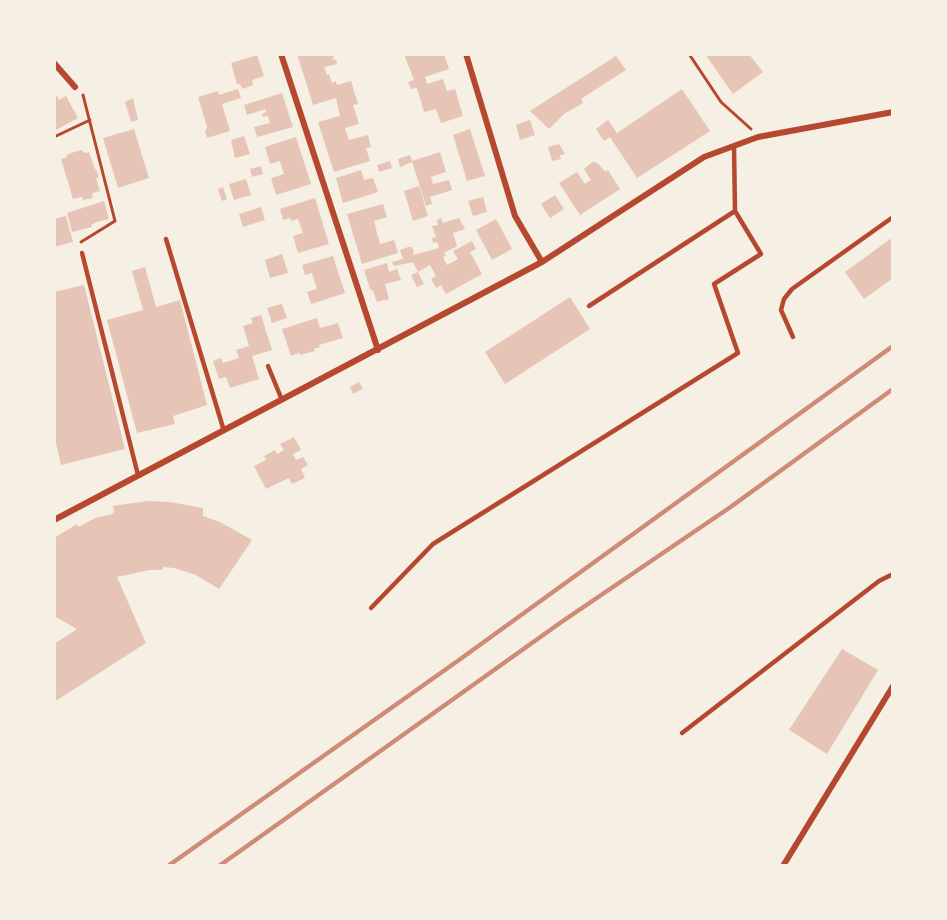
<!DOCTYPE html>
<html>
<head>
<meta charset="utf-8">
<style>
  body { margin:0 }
  #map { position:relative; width:947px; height:920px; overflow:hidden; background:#f6efe4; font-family:"IBM Plex Serif",serif }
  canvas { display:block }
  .frame { position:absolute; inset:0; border:56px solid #f6efe4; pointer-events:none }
</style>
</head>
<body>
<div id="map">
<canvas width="947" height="920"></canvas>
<div class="frame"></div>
</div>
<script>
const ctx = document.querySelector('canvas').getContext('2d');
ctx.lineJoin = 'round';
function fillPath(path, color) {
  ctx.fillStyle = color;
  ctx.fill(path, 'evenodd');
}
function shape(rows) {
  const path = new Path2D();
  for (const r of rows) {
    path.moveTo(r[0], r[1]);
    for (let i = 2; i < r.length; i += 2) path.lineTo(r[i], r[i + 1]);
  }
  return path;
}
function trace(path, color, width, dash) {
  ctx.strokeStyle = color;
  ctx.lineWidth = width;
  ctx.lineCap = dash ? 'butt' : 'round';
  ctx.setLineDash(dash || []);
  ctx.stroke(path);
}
fillPath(shape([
  [297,54,335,54,333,58,333,60,336,59,337,64,324,67,327,75,329,74,332,83,336,81,337,85,351,81,358,104,353,105,359,124,345,128,349,140,368,135,371,147,366,148,370,161,334,172,318,122,340,116,336,98,313,105],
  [404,54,444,54,449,69,425,77,427,84,443,79,447,91,455,89,463,116,441,123,436,109,424,112,417,88,411,89,408,82,414,80],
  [705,54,749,54,763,72,733,94],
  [257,55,264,76,252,80,253,85,242,89,240,84,237,84,231,63],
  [616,56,626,70,581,99,583,103,564,114,549,129,530,111],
  [238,89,241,98,222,104,230,131,207,138,205,131,207,127,198,97,218,91,219,95],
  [682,89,710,131,637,178,610,137,604,141,596,129,608,120,617,133],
  [54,91,59,100,66,96,78,118,54,131],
  [282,93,293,127,257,137,254,127,270,123,268,116,263,117,262,114,266,112,266,109,247,115,244,105],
  [133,98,138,120,131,122,125,102],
  [530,120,535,135,520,140,516,125],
  [134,129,149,178,118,188,103,138],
  [470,129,485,176,467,181,453,135],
  [244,136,250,154,235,158,231,140],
  [296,137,311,184,276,195,271,178,284,174,280,161,270,164,265,147],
  [559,144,565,154,560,155,561,159,552,161,548,147],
  [81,150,85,153,89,152,95,169,96,169,99,178,96,178,100,191,92,193,93,198,83,200,82,197,73,199,61,159,66,158,68,154],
  [440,152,446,172,431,177,433,184,449,180,452,190,430,197,432,204,426,206,412,162,400,167,398,159,410,155,412,161],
  [390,161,392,168,379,172,377,165],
  [592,162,597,163,606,172,608,170,620,189,580,215,559,183,577,172,585,184,591,180,584,169],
  [261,166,263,174,252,177,250,169],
  [361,170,364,180,373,178,378,192,343,203,336,178],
  [246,179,251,195,234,200,229,184],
  [419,186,428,216,413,221,404,191],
  [223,187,227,199,222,201,218,189],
  [555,195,564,209,550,218,541,204],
  [483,197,487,212,473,216,468,201],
  [315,198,329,244,298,253,293,236,303,233,298,219,291,221,290,218,283,220,280,209],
  [104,201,109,219,97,222,91,225,92,227,72,232,67,213],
  [383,204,387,217,374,221,377,233,380,244,394,240,398,253,362,264,347,214],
  [261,207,265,220,243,227,239,214],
  [66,216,73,242,54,247,54,219],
  [441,218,443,223,459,218,465,229,453,233,457,246,444,253,446,256,443,257,447,265,458,259,453,251,472,241,476,249,470,252,482,274,446,294,441,285,436,288,431,279,436,276,430,265,418,272,424,284,417,287,411,275,418,272,413,262,394,266,392,262,403,259,400,250,408,247,411,247,414,250,413,255,439,248,437,242,433,243,432,238,436,237,432,226,438,225,437,220],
  [496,219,512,249,492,260,476,230],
  [893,237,893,278,864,299,845,272],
  [282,254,288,273,270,278,265,260],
  [333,256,345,293,311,304,307,292,317,289,312,273,305,275,302,265],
  [387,263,389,272,397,269,401,280,385,284,389,299,377,302,373,291,370,289,364,270],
  [145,267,156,307,180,300,207,405,173,416,175,424,137,433,107,320,143,310,132,271],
  [84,285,125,449,61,465,54,435,54,292],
  [570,297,590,329,505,384,485,352],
  [282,304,287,318,272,323,267,308],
  [261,315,272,350,252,356,259,379,230,388,226,377,219,379,213,361,221,358,223,363,239,358,236,350,249,346,243,326,253,323,251,318],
  [317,318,320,328,338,323,343,338,319,345,320,347,314,349,315,351,300,355,299,353,291,356,282,329],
  [359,382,363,389,353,394,350,387],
  [294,437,301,450,293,454,296,460,303,457,308,465,301,469,305,478,292,484,289,478,266,489,254,466,266,460,264,456,275,450,277,454,284,450,280,444],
  [147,501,170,502,203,508,203,516,220,522,252,540,219,589,196,575,174,568,163,567,162,570,150,570,117,577,146,643,54,702,54,644,77,629,54,616,54,538,77,524,79,527,95,518,112,514,114,512,113,506],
  [842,649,878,670,827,754,789,730]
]), '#e6c5b7');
trace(shape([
  [689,54,721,102,751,129],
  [54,137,90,120],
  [81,242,115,221,83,95]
]), '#b5482f', 3);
trace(shape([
  [166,239,224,431],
  [82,253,138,475],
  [589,306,735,211],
  [793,337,781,310,784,299,792,289,893,217],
  [268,366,282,400],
  [371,608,433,544,738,353,714,284,761,254,735,211,734,146],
  [682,733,879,581,893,574]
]), '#b5482f', 4.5);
trace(shape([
  [281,54,378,350],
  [466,54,515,216,542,262],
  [54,63,75,87],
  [54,520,542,262,704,157,758,137,893,112],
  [783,866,893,686]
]), '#b5482f', 6);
trace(shape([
  [168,866,459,660,893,346],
  [219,866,560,623,732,506,893,389]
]), '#cf8b77', 4.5);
</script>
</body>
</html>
